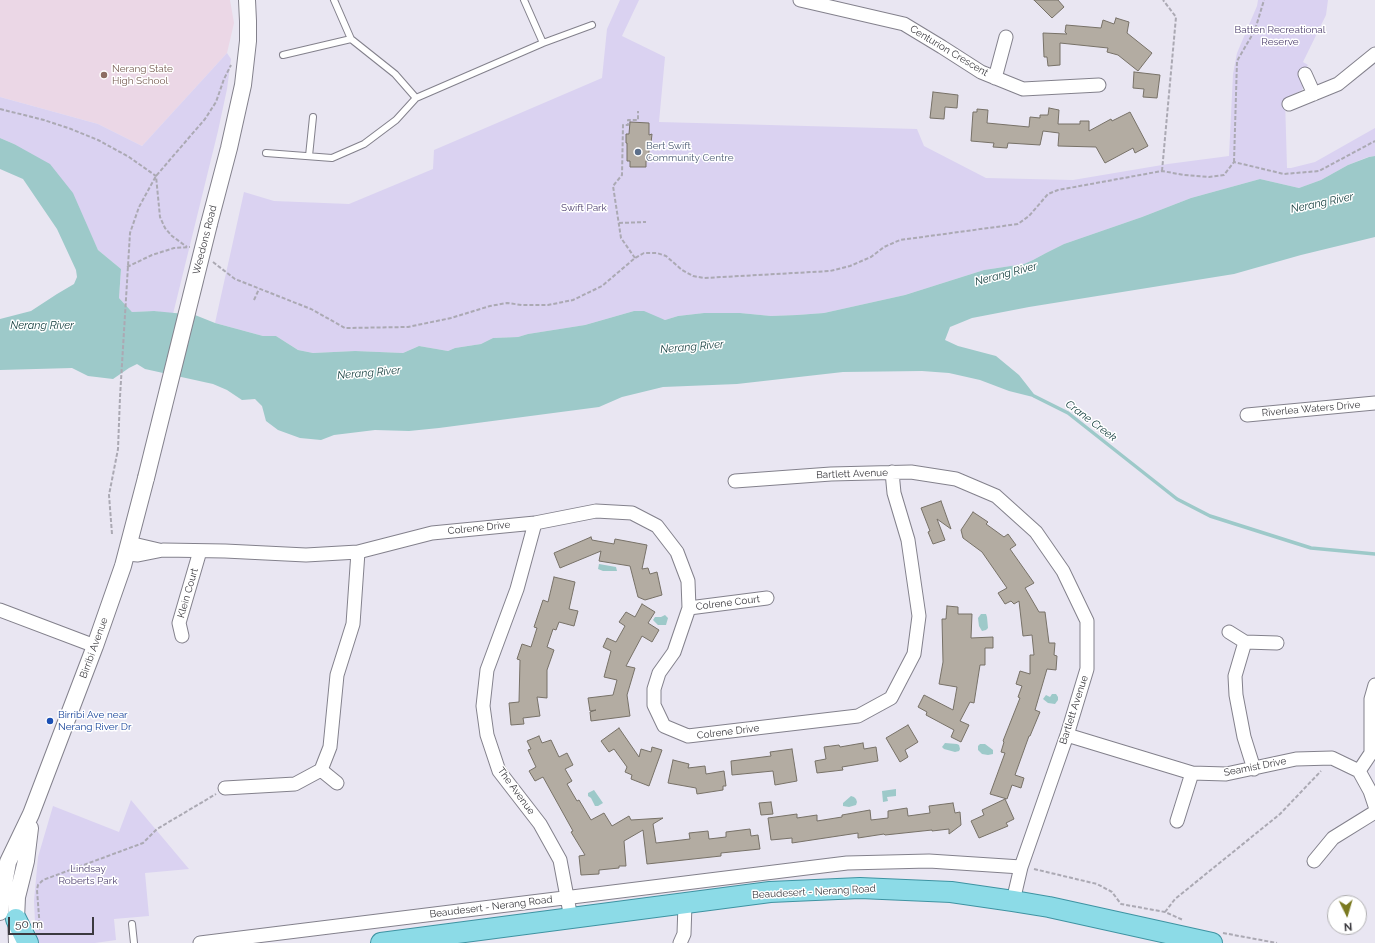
<!DOCTYPE html>
<html>
<head>
<meta charset="utf-8">
<style>
  body { margin:0 }
  #map { position:relative; width:1375px; height:943px; overflow:hidden; background:#e9e6f2; font-family:Raleway,sans-serif }
  canvas { display:block }
  .north { position:absolute; left:1327px; top:895px; width:40px; height:40px; box-sizing:border-box; background:#fff; border:1px solid #b1b0b2; border-radius:50%; rotate:175deg; font-size:11px; font-weight:700; line-height:16px; text-align:center; color:#3b3a3f }
  .north::after { content:''; display:block; margin:auto; width:14px; height:18px; background:#7b7a21; clip-path:polygon(50% 0,100% 100%,50% 72%,0 100%) }
  .scale { position:absolute; left:8px; top:917px; width:86px; height:18px; box-sizing:border-box; border:2px solid #3b3a3f; border-top:0; padding-left:5px; font-size:12px; line-height:14px; white-space:nowrap; color:#3b3a3f; -webkit-text-stroke:3px #fff; paint-order:stroke }
</style>
</head>
<body>
<div id="map">
<canvas width="1375" height="943"></canvas>
<div class="north">N</div>
<div class="scale">50 m</div>
</div>
<script>
const ctx = document.querySelector('canvas').getContext('2d');
ctx.lineJoin = 'round';
function fillPath(path, color) {
  ctx.fillStyle = color;
  ctx.fill(path, 'evenodd');
}
function shape(rows) {
  const path = new Path2D();
  for (const r of rows) {
    path.moveTo(r[0], r[1]);
    for (let i = 2; i < r.length; i += 2) path.lineTo(r[i], r[i + 1]);
  }
  return path;
}
function trace(path, color, width, dash) {
  ctx.strokeStyle = color;
  ctx.lineWidth = width;
  ctx.lineCap = dash ? 'butt' : 'round';
  ctx.setLineDash(dash || []);
  ctx.stroke(path);
}
function label(font, color, halo, rows, align = 'center') {
  ctx.font = font + ' Raleway,sans-serif';
  ctx.lineWidth = 3;
  ctx.setLineDash([]);
  ctx.textBaseline = 'middle';
  ctx.strokeStyle = halo;
  ctx.fillStyle = color;
  for (const [text, x, y, turn = 0] of rows) {
    ctx.save();
    ctx.translate(x, y);
    ctx.rotate((+turn || 0) * Math.PI / 180);
    ctx.textAlign = isNaN(turn) ? turn : align;
    if (halo) ctx.strokeText(text, 0, 0);
    ctx.fillText(text, 0, 0);
    ctx.restore();
  }
}
fillPath(shape([
  [0,0,230,0,234,23,227,53,142,146,98,124,0,97]
]), '#ebd7e6');
fillPath(shape([
  [620,0,639,0,622,36,665,57,659,122,917,129,924,146,986,178,1073,180,1168,164,1229,156,1233,74,1237,53,1257,6,1258,0,1328,0,1326,15,1303,62,1308,65,1306,68,1299,73,1304,84,1302,90,1285,99,1287,168,1291,168,1315,162,1375,128,1375,156,1368,157,1348,165,1321,180,1299,188,1260,179,1191,198,1142,217,1064,244,1046,253,1033,260,1024,264,984,270,905,295,824,313,797,315,771,316,740,313,704,313,678,316,665,320,634,311,585,325,528,334,518,337,493,338,481,344,455,348,448,351,419,346,403,353,355,351,313,353,298,350,276,336,263,336,215,323,244,192,274,201,349,204,433,169,434,150,602,78,607,29],
  [227,53,231,59,227,89,218,131,173,314,154,311,132,312,119,298,121,269,98,250,86,225,14,144,0,138,0,97,98,124,142,146],
  [131,800,189,869,145,873,149,916,114,919,116,940,95,943,36,943,34,901,38,857,53,806,119,832]
]), '#dad2f1');
fillPath(shape([
  [0,138,14,144,50,164,73,193,98,250,121,269,119,298,132,312,154,311,195,315,215,323,263,336,276,336,298,350,313,353,355,351,403,353,419,346,448,351,455,348,481,344,493,338,518,337,528,334,585,325,634,311,644,311,665,320,678,316,704,313,740,313,771,316,797,315,824,313,905,295,984,270,1024,264,1033,260,1046,253,1064,244,1142,217,1191,198,1260,179,1299,188,1321,180,1348,165,1369,157,1375,156,1375,237,1301,255,1234,274,1029,307,972,318,950,327,945,340,958,346,996,356,1019,375,1037,398,1009,391,980,380,949,373,922,371,843,372,737,384,663,387,622,397,599,407,439,428,409,431,375,430,334,435,321,440,300,438,278,430,266,421,262,406,255,399,242,400,227,390,213,384,145,369,137,364,129,368,113,379,88,376,72,368,0,370,0,319,31,311,57,294,74,284,77,277,76,270,57,229,23,179,0,169],
  [599,564,616,567,617,571,603,571,598,569],
  [981,614,986,614,987,617,988,628,986,630,982,631,979,626,978,618],
  [665,615,668,618,666,625,658,625,653,620,655,617,661,617],
  [1052,694,1056,694,1058,697,1058,700,1055,704,1048,703,1043,699,1046,695,1050,697],
  [945,743,957,744,959,745,960,749,959,751,955,752,944,749,942,747],
  [980,744,985,744,993,750,993,754,988,755,982,754,978,750,978,746],
  [896,789,896,796,887,797,888,801,883,802,882,791],
  [594,790,603,803,598,806,595,806,591,798,588,796,588,793],
  [851,796,854,797,856,799,857,802,856,805,849,807,843,806,843,803]
]), '#9dc9c9');
trace(shape([
  [1034,396,1068,413,1177,499,1210,516,1311,548,1375,554]
]), '#9dc9c9', 3.5);
const building = shape([
  [1034,0,1058,0,1064,7,1052,18,1034,0],
  [1116,18,1129,22,1127,33,1152,53,1138,71,1118,55,1107,52,1108,48,1060,43,1060,65,1048,66,1047,57,1044,57,1043,33,1067,34,1065,32,1066,25,1101,28,1103,20,1114,24,1116,18],
  [1134,72,1160,75,1157,98,1143,97,1144,89,1133,88,1134,72],
  [933,92,958,95,957,108,945,107,944,119,930,118,933,92],
  [1049,108,1059,110,1058,124,1080,124,1080,121,1089,121,1089,131,1111,119,1112,121,1130,112,1148,146,1135,153,1133,148,1105,163,1096,147,1058,146,1059,133,1043,131,1040,145,1008,143,1007,148,993,147,994,143,971,141,973,112,977,112,977,109,988,110,987,123,1029,127,1030,117,1040,118,1040,115,1048,115,1049,108],
  [630,122,649,123,649,135,652,134,651,143,649,143,649,161,646,161,646,167,630,167,630,161,627,161,627,143,626,143,626,134,629,134,630,122],
  [941,501,951,529,937,519,945,540,933,544,928,532,930,531,921,508,941,501],
  [973,512,988,522,986,524,1004,537,1008,534,1016,545,1010,549,1034,583,1025,588,1039,612,1045,612,1049,643,1055,643,1054,655,1057,656,1056,670,1047,669,1035,710,1040,712,1030,736,1029,736,1015,775,1024,778,1021,788,1012,785,1007,799,990,794,1005,753,1001,752,1004,742,1003,741,1020,698,1018,697,1022,686,1016,684,1020,671,1030,674,1030,655,1034,655,1032,635,1023,636,1019,601,1014,604,1011,601,1005,604,998,593,1007,588,982,552,963,538,961,530,973,512],
  [591,537,592,540,614,544,615,539,647,545,642,569,648,568,650,574,657,572,662,595,645,600,638,597,630,566,599,561,601,551,560,568,554,553,591,537],
  [554,577,575,582,569,609,578,611,574,626,559,622,556,630,553,629,547,647,554,650,547,670,547,698,537,697,540,716,523,718,524,724,511,725,509,703,519,702,520,660,517,659,522,644,531,647,537,628,534,627,543,600,548,602,554,577],
  [642,604,655,612,648,623,659,630,652,642,642,636,626,666,635,668,627,695,630,716,591,721,590,712,596,710,590,711,588,698,613,695,617,680,604,677,611,651,603,647,607,638,616,642,625,626,619,622,626,612,635,617,642,604],
  [947,606,958,607,958,614,972,614,971,638,993,637,993,648,985,648,985,665,980,665,974,703,970,702,960,721,969,725,961,742,951,737,954,730,926,715,927,712,918,707,924,695,953,710,957,687,939,684,943,662,942,619,946,619,947,606],
  [908,725,918,742,905,750,908,757,900,762,886,738,908,725],
  [619,728,639,757,641,749,651,752,652,747,662,750,649,786,631,779,632,775,625,772,627,767,614,749,609,752,601,741,619,728],
  [539,736,542,743,551,740,559,757,567,753,573,765,565,769,572,781,567,784,577,801,579,800,591,820,604,813,612,826,629,816,631,820,663,818,653,824,656,843,690,839,689,833,708,831,709,839,726,837,726,832,750,829,751,836,758,835,760,849,721,853,721,856,647,864,643,830,624,841,626,866,619,866,619,868,599,870,599,874,581,875,579,856,585,855,571,832,573,831,543,777,535,781,529,771,536,767,528,750,531,749,527,741,539,736],
  [863,743,864,749,876,747,878,761,842,767,843,770,817,773,815,761,826,759,824,747,839,745,840,747,863,743],
  [792,749,797,781,775,785,773,771,732,775,731,761,771,756,770,752,792,749],
  [673,760,689,764,688,768,705,766,706,774,724,771,726,786,723,786,723,790,697,794,696,788,668,783,673,760],
  [1005,799,1014,819,1006,823,1008,826,979,838,971,821,984,815,982,810,1005,799],
  [771,802,773,814,761,815,759,803,771,802],
  [953,803,955,813,960,812,961,825,949,834,949,829,932,831,932,830,885,835,884,834,858,838,858,833,792,843,792,838,771,840,768,818,797,814,797,818,817,815,817,821,842,817,842,815,870,810,871,820,888,818,888,811,907,808,908,816,930,813,929,806,953,803]
]);
fillPath(building, '#b3aca2');
trace(building, '#777167', 1);
const service = shape([
  [334,0,351,39,395,74,416,98],
  [524,0,543,43],
  [283,55,351,39],
  [266,153,332,158,364,144,396,120,416,98,543,43,592,25],
  [309,156,313,117],
  [132,924,134,943]
]);
const minor = shape([
  [800,0,904,24,942,47,981,72,1023,89,1099,85],
  [1305,74,1314,94],
  [995,78,1006,37],
  [1289,104,1338,84,1375,54],
  [1247,415,1375,403],
  [735,481,831,474,911,472,956,479,996,496,1036,532,1063,571,1087,621,1087,669,1067,735,1021,867,1013,901],
  [535,523,517,589,487,670,483,706,487,735,499,771,540,824,560,860,571,918],
  [129,543,159,550],
  [126,554,138,555,163,550,225,551,306,555,358,552,432,533,535,523,596,511,632,513,657,526,677,552,688,581,689,608,674,652,659,673,654,689,654,705,664,726,688,736,858,716,891,698,914,654,919,616,908,540,894,493,892,472],
  [689,608,767,598],
  [0,610,95,646],
  [1229,632,1245,642],
  [182,636,179,623,200,551],
  [1067,735,1192,773,1226,774,1296,759,1332,758,1359,771,1370,791,1375,806],
  [1254,769,1244,737,1236,695,1235,676,1245,642,1277,643],
  [321,770,337,783],
  [1359,771,1371,753,1371,699,1375,685],
  [225,788,295,784,321,770,330,747,337,675,353,624,358,552],
  [1177,821,1192,773],
  [1314,861,1333,838,1375,812],
  [200,943,847,863,929,861,1021,867],
  [680,943,684,934,685,904]
]);
const tertiary = shape([
  [209,224,229,148,243,85,248,41,248,21,247,0],
  [0,912,1,900,8,862,31,814,95,646,123,566,146,478],
  [17,943,16,919,17,897,26,861,30,828]
]);
const primary = shape([
  [16,919,28,943],
  [381,943,770,892,860,888,951,892,1013,901,1049,907,1212,943]
]);
trace(service, '#83818c', 8);
trace(minor, '#83818c', 15);
trace(tertiary, '#83818c', 18);
trace(primary, '#3e93a2', 22);
trace(shape([
  [0,109,44,120,71,129,98,140,129,157,156,176,160,217,165,228,172,236,187,247],
  [1234,162,1237,61,1255,30,1264,0],
  [1162,171,1176,17,1163,0],
  [619,223,646,222],
  [635,258,621,238,613,186,622,175,623,125,628,125,628,120,638,120,638,111],
  [213,262,235,279,311,309,345,328,408,327,451,318,490,306,507,303,522,305,548,305,573,300,602,286,635,258,644,253,657,253,666,256,682,270,693,276,704,278,830,271,850,266,871,257,884,247,900,240,1018,224,1029,216,1048,194,1058,190,1162,171,1184,175,1209,177,1224,175,1234,162,1284,174,1319,171,1375,141],
  [127,267,152,255,174,248,190,247],
  [254,300,259,289],
  [112,534,109,495,118,449,120,397,130,233,139,207,156,176,205,119,216,102,224,79,231,65],
  [1034,869,1097,884,1112,892,1121,904,1165,912,1183,920],
  [1165,912,1175,899,1280,814,1321,771],
  [40,930,37,890,38,885,43,880,143,843,157,829,216,794],
  [1223,933,1277,943]
]), '#aba9b3', 2, [4, 2]);
trace(service, '#fff', 6);
trace(minor, '#fff', 13);
trace(tertiary, '#fff', 16);
trace(primary, '#8cdbe7', 20);
const tertiaryBridge = shape([
  [146,478,209,224]
]);
trace(tertiaryBridge, '#83818c', 18, []);
trace(tertiaryBridge, '#fff', 16);
for (const [x, y, r, color] of [
  [104,75,4,"#8d6e63"],
  [638,152,4,"#5c6f8a"],
  [50,721,4,"#1a4fb4"]
]) {
  const dot = new Path2D();
  dot.arc(x, y, r, 0, 2 * Math.PI);
  ctx.fillStyle = color;
  ctx.fill(dot);
  trace(dot, '#fff', 1.5);
}
label('10px', '#514371', '#fff', [
  ["Batten Recreational",1280,30],
  ["Reserve",1280,42],
  ["Swift Park",584,208],
  ["Lindsay",88,869],
  ["Roberts Park",88,881]
]);
label('10px', '#3b3a3f', '#fff', [
  ["Centurion Crescent",949,51,31],
  ["Weedons Road",205,240,-76],
  ["Riverlea Waters Drive",1311,409,-5],
  ["Bartlett Avenue",852,474,-2],
  ["Colrene Drive",479,528,-6],
  ["Klein Court",188,593,-74],
  ["Colrene Court",728,603,-7],
  ["Birribi Avenue",94,648,-70],
  ["Bartlett Avenue",1074,710,-72],
  ["Colrene Drive",728,732,-7],
  ["Seamist Drive",1255,767,-11],
  ["The Avenue",516,791,54],
  ["Beaudesert - Nerang Road",814,892,-3],
  ["Beaudesert - Nerang Road",491,907,-7]
]);
label('10px', '#785e54', '#fff', [
  ["Nerang State",112,69],
  ["High School",112,81]
], 'left');
label('10px', '#4e5e75', '#fff', [
  ["Bert Swift",646,146],
  ["Community Centre",646,158]
], 'left');
label('10px', '#164399', '#fff', [
  ["Birribi Ave near",58,715],
  ["Nerang River Dr",58,727]
], 'left');
label('italic 11px', '#0f3a3a', '#fff', [
  ["Nerang River",1322,203,-12],
  ["Nerang River",1006,274,-15],
  ["Nerang River",42,326],
  ["Nerang River",692,347,-5],
  ["Nerang River",369,373,-5],
  ["Crane Creek",1091,421,37]
]);
</script>
</body>
</html>
